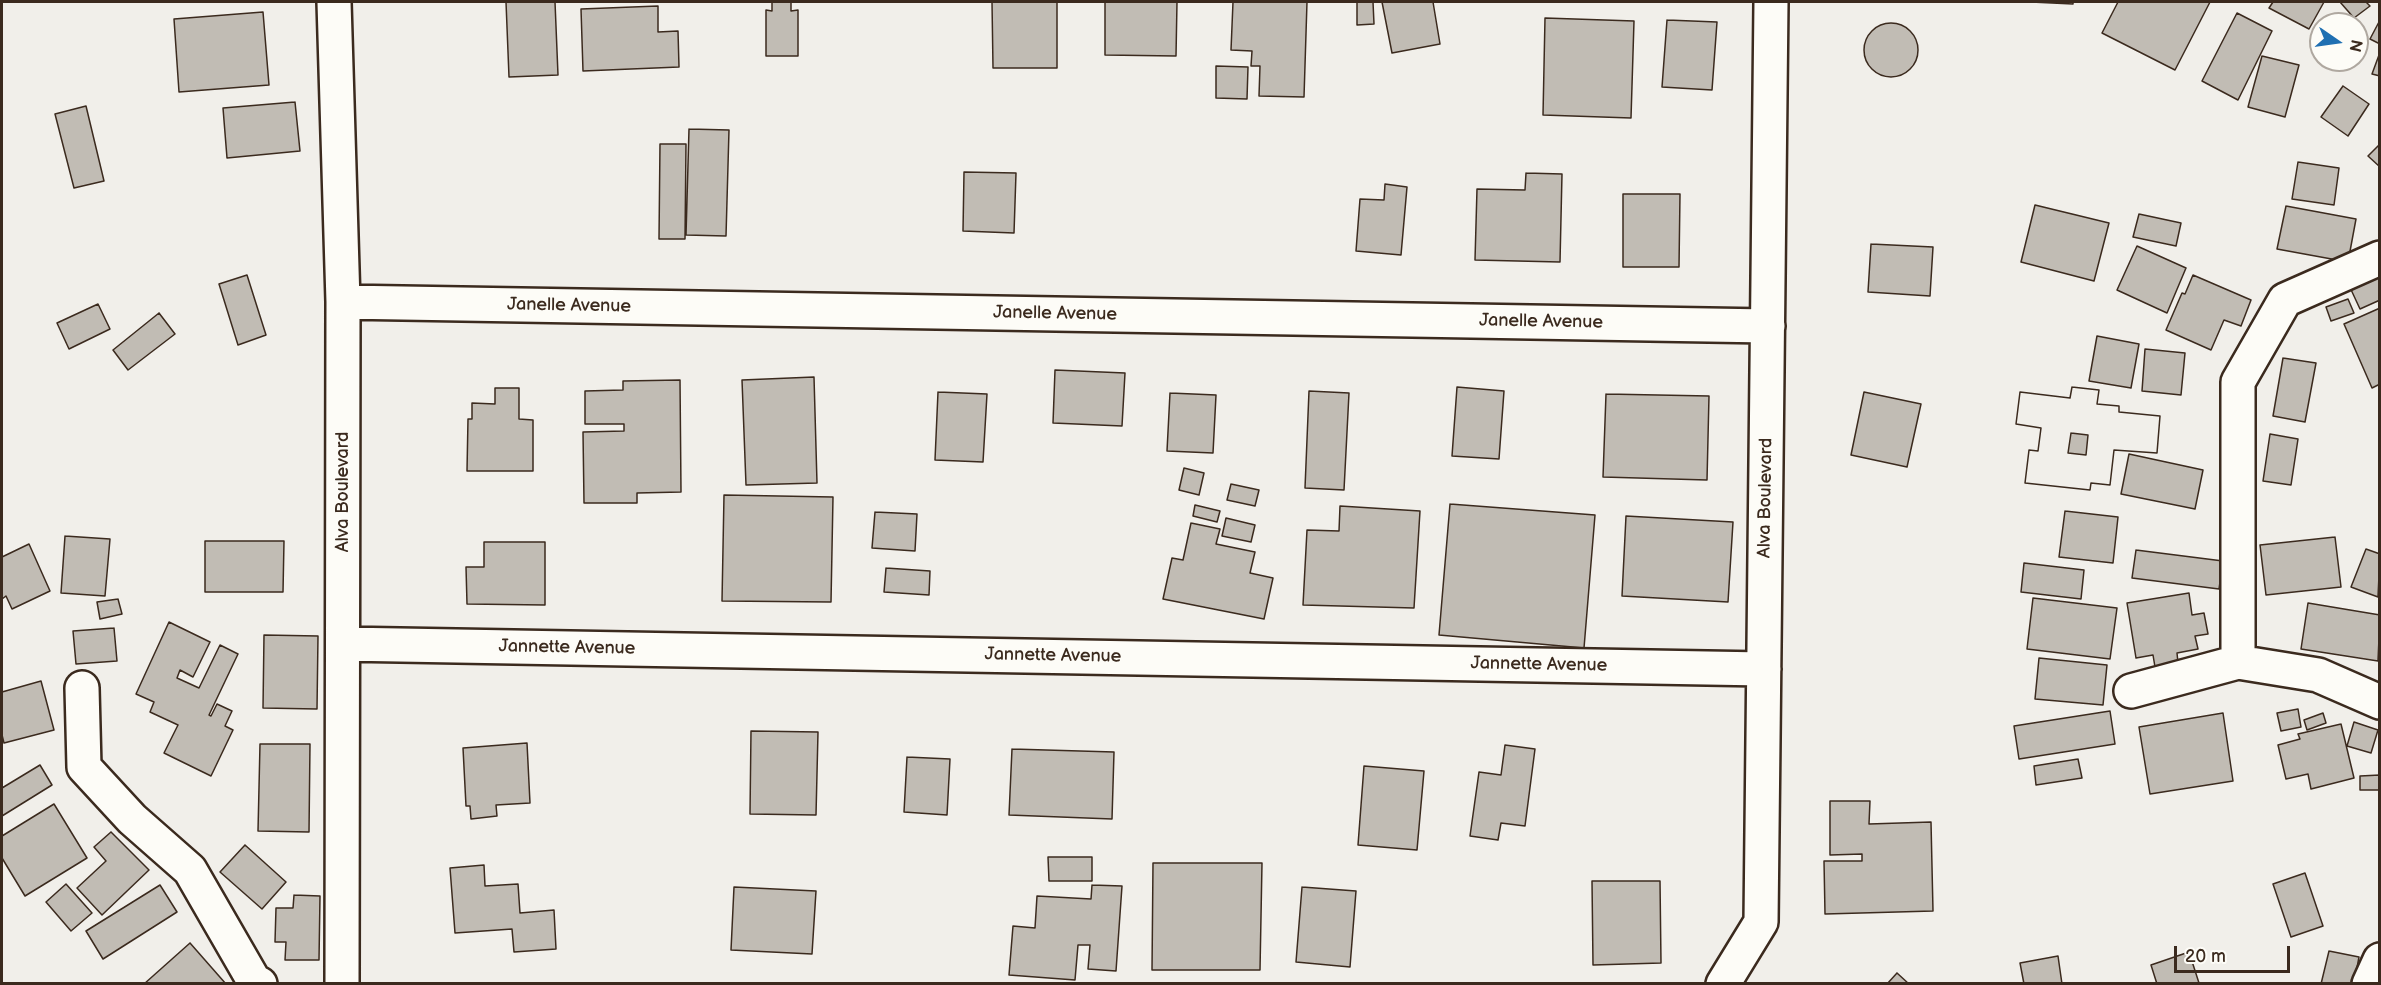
<!DOCTYPE html>
<html>
<head>
<meta charset="utf-8">
<style>
  body { margin:0 }
  #map { position:relative; width:2381px; height:985px; overflow:hidden; background:#f1efea; font-family:"Balsamiq Sans",sans-serif }
  canvas { display:block }
  .frame { position:absolute; inset:0; border:3px solid #3b2a1e; pointer-events:none }
  .north { position:absolute; left:2309px; top:12px; width:60px; height:60px; box-sizing:border-box; background:#fdfcf7; border:2px solid #afa8a0; border-radius:50%; rotate:103deg; font-size:16px; font-weight:700; line-height:24px; text-align:center; color:#3b2a1e }
  .north::after { content:''; display:block; margin:auto; width:21px; height:27px; background:#1f6fb2; clip-path:polygon(50% 0,100% 100%,50% 72%,0 100%) }
  .scale { position:absolute; left:2174px; top:946px; width:116px; height:27px; box-sizing:border-box; border:3px solid #3b2a1e; border-top:0; padding-left:8px; font-size:18px; line-height:21px; white-space:nowrap; color:#3b2a1e; -webkit-text-stroke:4px #fdfcf7; paint-order:stroke }
</style>
</head>
<body>
<div id="map">
<canvas width="2381" height="985"></canvas>
<div class="frame"></div>
<div class="north">N</div>
<div class="scale">20 m</div>
</div>
<script>
const ctx = document.querySelector('canvas').getContext('2d');
ctx.lineJoin = 'round';
function fillPath(path, color) {
  ctx.fillStyle = color;
  ctx.fill(path, 'evenodd');
}
function shape(rows) {
  const path = new Path2D();
  for (const r of rows) {
    if (r.length === 3) {
      path.moveTo(r[0] + r[2], r[1]);
      path.arc(r[0], r[1], r[2], 0, 2 * Math.PI);
      continue;
    }
    path.moveTo(r[0], r[1]);
    for (let i = 2; i < r.length; i += 2) path.lineTo(r[i], r[i + 1]);
  }
  return path;
}
function trace(path, color, width, dash) {
  ctx.strokeStyle = color;
  ctx.lineWidth = width;
  ctx.lineCap = dash ? 'butt' : 'round';
  ctx.setLineDash(dash || []);
  ctx.stroke(path);
}
function label(font, color, halo, rows, align = 'center') {
  ctx.font = font + ' "Balsamiq Sans",sans-serif';
  ctx.lineWidth = 5;
  ctx.setLineDash([]);
  ctx.textBaseline = 'middle';
  ctx.strokeStyle = halo;
  ctx.fillStyle = color;
  for (const [text, x, y, turn = 0] of rows) {
    ctx.save();
    ctx.translate(x, y);
    ctx.rotate((+turn || 0) * Math.PI / 180);
    ctx.textAlign = isNaN(turn) ? turn : align;
    if (halo) ctx.strokeText(text, 0, 0);
    ctx.fillText(text, 0, 0);
    ctx.restore();
  }
}
const building = shape([
  [506,2,555,2,558,75,509,77,506,2],
  [772,2,791,2,791,11,798,10,798,56,766,56,766,10,772,11,772,2],
  [992,2,1057,2,1057,68,993,68,992,2],
  [1105,2,1177,2,1176,56,1105,55,1105,2],
  [1233,2,1307,2,1304,97,1259,96,1260,66,1251,66,1252,51,1231,50,1233,2],
  [1357,2,1373,2,1374,24,1357,25,1357,2],
  [1382,2,1433,2,1440,44,1392,53,1382,2],
  [2031,2,2073,2,2073,4,2031,2],
  [2118,2,2210,2,2175,70,2102,33,2118,2],
  [2273,2,2324,2,2309,29,2269,8,2273,2],
  [2340,2,2366,2,2370,6,2354,18,2340,2],
  [658,6,658,32,678,31,679,67,583,71,581,9,658,6],
  [263,12,269,85,179,92,174,19,263,12],
  [2237,13,2272,31,2238,100,2202,81,2237,13],
  [1545,18,1634,21,1631,118,1543,115,1545,18],
  [1667,20,1717,22,1712,90,1662,87,1667,20],
  [2380,20,2380,44,2370,39,2380,20],
  [1891,50,27],
  [2379,55,2380,55,2380,76,2372,74,2379,55],
  [2262,56,2299,65,2285,117,2248,107,2262,56],
  [1216,66,1248,67,1247,99,1216,98,1216,66],
  [2343,86,2369,104,2348,136,2321,117,2343,86],
  [295,102,300,151,227,158,223,108,295,102],
  [86,106,104,181,74,188,55,114,86,106],
  [689,129,729,130,726,236,686,235,689,129],
  [660,144,686,144,685,239,659,239,660,144],
  [2380,144,2380,167,2368,156,2380,144],
  [2298,162,2339,168,2334,205,2292,199,2298,162],
  [964,172,1016,173,1014,233,963,231,964,172],
  [1526,173,1562,174,1560,262,1475,260,1477,189,1525,190,1526,173],
  [1385,184,1407,187,1401,255,1356,251,1360,199,1384,200,1385,184],
  [1623,194,1680,194,1679,267,1623,267,1623,194],
  [2035,205,2109,223,2094,281,2021,262,2035,205],
  [2286,206,2356,219,2348,262,2277,249,2286,206],
  [2139,214,2181,223,2176,246,2133,237,2139,214],
  [1871,244,1933,247,1930,296,1868,292,1871,244],
  [2137,246,2186,268,2167,313,2117,290,2137,246],
  [2380,266,2380,300,2360,309,2347,281,2380,266],
  [247,275,266,335,238,345,219,284,247,275],
  [2193,275,2251,300,2241,326,2224,320,2211,350,2166,330,2182,293,2185,294,2193,275],
  [2348,299,2354,313,2331,321,2326,307,2348,299],
  [98,304,110,329,69,349,57,323,98,304],
  [2380,308,2380,384,2372,388,2344,324,2380,308],
  [159,313,175,334,128,370,113,350,159,313],
  [2097,336,2139,344,2131,388,2089,381,2097,336],
  [2145,349,2185,353,2181,395,2142,391,2145,349],
  [2283,358,2316,363,2305,422,2273,416,2283,358],
  [1055,370,1125,373,1122,426,1053,423,1055,370],
  [814,377,817,483,746,485,742,380,814,377],
  [680,380,681,492,637,493,637,503,584,503,583,432,624,431,624,424,585,424,585,391,623,390,623,381,680,380],
  [1457,387,1504,391,1499,459,1452,456,1457,387],
  [2072,387,2099,390,2097,404,2119,406,2119,412,2160,416,2157,453,2114,450,2110,485,2091,483,2090,490,2025,483,2029,450,2038,451,2041,428,2016,424,2020,392,2070,398,2072,387],
  [2071,433,2088,435,2086,455,2068,453,2071,433],
  [2072,387,2099,390,2097,404,2119,406,2119,412,2160,416,2157,453,2114,450,2110,485,2091,483,2090,490,2025,483,2029,450,2038,451,2041,428,2016,424,2020,392,2070,398,2072,387],
  [495,388,519,388,519,419,533,420,533,471,467,471,468,419,472,419,472,403,495,404,495,388],
  [1309,391,1349,393,1344,490,1305,488,1309,391],
  [938,392,987,394,983,462,935,460,938,392],
  [1864,392,1921,404,1907,467,1851,455,1864,392],
  [1170,393,1216,395,1213,453,1167,451,1170,393],
  [1606,394,1709,396,1707,480,1603,477,1606,394],
  [2270,434,2298,439,2291,485,2263,481,2270,434],
  [2129,454,2203,470,2195,509,2121,494,2129,454],
  [1184,468,1204,473,1199,495,1179,490,1184,468],
  [1231,484,1259,490,1255,506,1227,500,1231,484],
  [724,495,833,497,831,602,722,601,724,495],
  [1450,504,1595,515,1584,648,1439,635,1450,504],
  [1195,505,1220,511,1217,522,1193,516,1195,505],
  [1340,506,1420,511,1414,608,1303,605,1307,530,1339,531,1340,506],
  [2065,511,2118,517,2113,563,2059,557,2065,511],
  [875,512,917,514,915,551,872,548,875,512],
  [1626,516,1733,522,1728,602,1622,596,1626,516],
  [1226,518,1255,525,1251,542,1222,536,1226,518],
  [1191,523,1220,529,1216,544,1255,552,1250,573,1273,578,1264,619,1163,599,1172,558,1183,560,1191,523],
  [65,536,110,539,105,596,61,593,65,536],
  [2335,537,2341,587,2266,595,2260,545,2335,537],
  [205,541,284,541,283,592,205,592,205,541],
  [484,542,545,542,545,605,467,604,466,567,484,567,484,542],
  [29,544,50,591,12,609,6,596,2,599,2,557,29,544],
  [2366,549,2380,554,2378,597,2351,587,2366,549],
  [2136,550,2223,561,2219,589,2132,578,2136,550],
  [2024,563,2084,570,2081,599,2021,592,2024,563],
  [886,568,930,571,929,595,884,592,886,568],
  [2189,593,2192,615,2204,613,2208,634,2195,636,2198,649,2177,653,2178,663,2155,667,2153,655,2136,658,2127,603,2189,593],
  [2033,598,2117,608,2110,659,2027,649,2033,598],
  [118,599,122,614,100,619,97,602,118,599],
  [2308,603,2380,615,2378,661,2301,649,2308,603],
  [169,622,210,642,193,677,180,670,177,678,199,688,220,645,238,654,209,715,211,716,217,704,232,711,225,726,233,730,211,776,164,753,178,725,150,712,154,702,136,694,169,622],
  [114,628,117,661,76,664,73,631,114,628],
  [264,635,318,636,317,709,263,708,264,635],
  [2039,658,2107,665,2103,705,2035,699,2039,658],
  [41,681,54,730,4,743,2,735,2,692,41,681],
  [2298,709,2301,727,2281,731,2277,713,2298,709],
  [2110,711,2115,744,2019,759,2014,726,2110,711],
  [2223,713,2233,781,2150,794,2139,727,2223,713],
  [2323,713,2326,723,2307,730,2304,720,2323,713],
  [2354,722,2378,730,2371,753,2347,746,2354,722],
  [2341,724,2354,778,2311,789,2308,774,2286,779,2278,745,2300,739,2298,734,2341,724],
  [751,731,818,732,816,815,750,814,751,731],
  [527,743,530,803,496,805,497,816,471,819,470,806,466,806,463,748,527,743],
  [260,744,310,744,309,832,258,831,260,744],
  [1505,745,1535,749,1525,826,1501,823,1498,840,1470,836,1479,772,1501,775,1505,745],
  [1012,749,1114,752,1112,819,1009,815,1012,749],
  [907,757,950,759,947,815,904,812,907,757],
  [2078,759,2082,778,2036,785,2034,766,2078,759],
  [40,765,52,785,2,816,2,788,40,765],
  [1364,766,1424,771,1417,850,1358,845,1364,766],
  [2380,775,2380,790,2360,790,2360,776,2380,775],
  [1830,801,1870,801,1869,824,1931,822,1933,911,1825,914,1824,861,1862,861,1862,854,1830,855,1830,801],
  [54,804,87,858,25,896,2,858,2,836,54,804],
  [111,832,149,870,102,915,77,888,106,861,94,847,111,832],
  [245,845,286,882,262,909,220,872,245,845],
  [1048,857,1092,857,1092,881,1049,881,1048,857],
  [1153,863,1262,863,1260,970,1152,970,1153,863],
  [484,865,485,886,518,884,520,913,554,910,556,949,514,952,512,929,455,933,450,868,484,865],
  [2305,873,2323,926,2291,937,2273,884,2305,873],
  [1592,881,1660,881,1661,963,1593,965,1592,881],
  [66,884,92,913,71,931,46,902,66,884],
  [160,885,177,912,103,959,86,931,160,885],
  [1092,885,1122,886,1116,971,1088,969,1090,945,1078,945,1075,980,1009,975,1013,926,1035,928,1037,896,1091,899,1092,885],
  [734,887,816,891,812,954,731,950,734,887],
  [1302,887,1356,891,1350,967,1296,962,1302,887],
  [294,895,320,896,319,960,285,960,286,942,275,942,276,908,293,908,294,895],
  [190,943,226,984,144,984,190,943],
  [2329,951,2359,957,2354,984,2321,984,2329,951],
  [2189,952,2199,983,2157,984,2151,965,2189,952],
  [2058,956,2062,984,2024,984,2020,963,2058,956],
  [1897,973,1909,984,1887,984,1897,973]
]);
fillPath(building, '#c1bcb4');
trace(building, '#3b2a1e', 1.5);
const minor = shape([
  [334,2,343,302,342,984],
  [343,302,1768,326],
  [343,644,1764,669],
  [2238,662,2238,382,2285,300,2380,258],
  [82,688,84,767,132,819,190,870,254,981,260,984],
  [2131,691,2238,662,2318,675,2380,702],
  [1723,984,1761,922,1771,2],
  [2369,984,2380,960]
]);
trace(minor, '#3b2a1e', 38);
trace(minor, '#fdfcf7', 33);
label('18px', '#3b2a1e', '#fdfcf7', [
  ["Janelle Avenue",569,306,1],
  ["Janelle Avenue",1055,314,1],
  ["Janelle Avenue",1541,322,1],
  ["Alva Boulevard",343,492,-90],
  ["Alva Boulevard",1766,498,-89],
  ["Jannette Avenue",567,648,1],
  ["Jannette Avenue",1053,656,1],
  ["Jannette Avenue",1539,665,1]
]);
</script>
</body>
</html>
